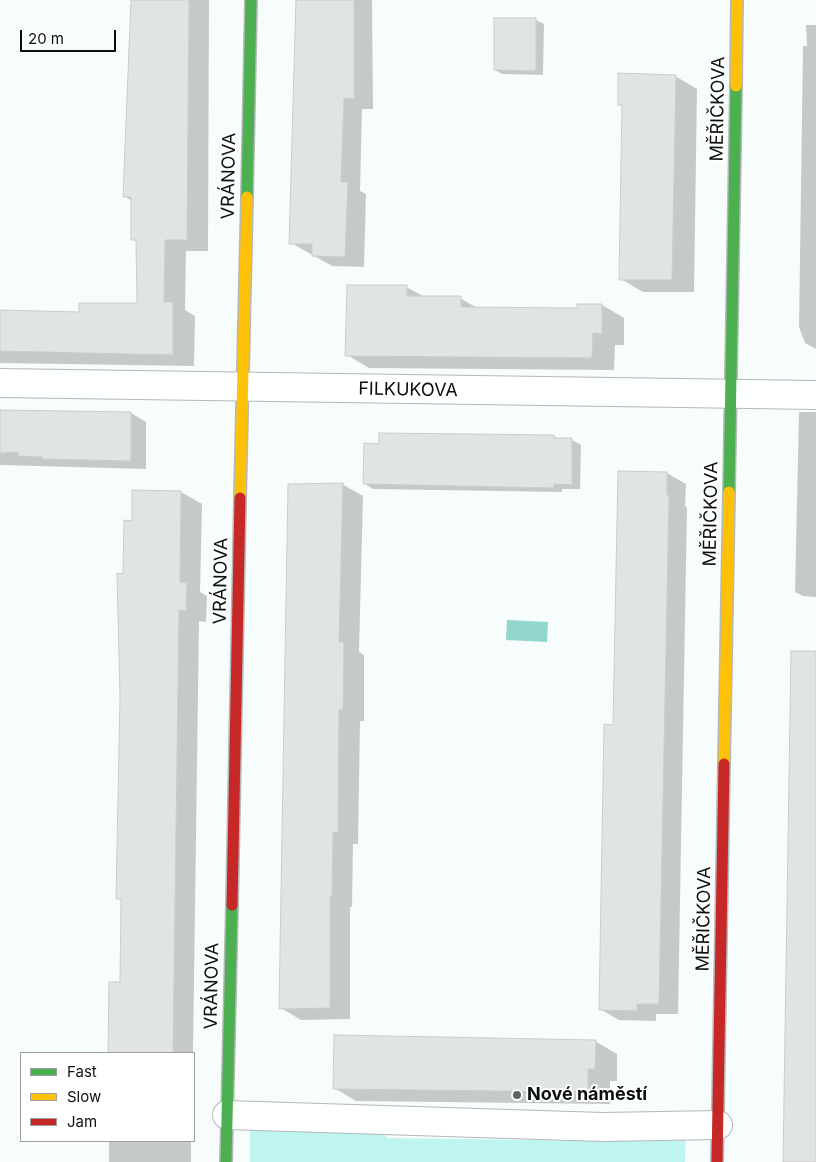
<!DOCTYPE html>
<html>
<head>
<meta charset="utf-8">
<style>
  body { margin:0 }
  #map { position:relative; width:816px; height:1162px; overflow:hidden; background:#f7fcfc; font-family:Inter,sans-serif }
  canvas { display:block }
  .legend { position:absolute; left:20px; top:1052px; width:175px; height:90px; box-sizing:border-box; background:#fff; border:1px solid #9e9f9f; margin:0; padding:6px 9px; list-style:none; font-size:15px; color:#0c0f0f }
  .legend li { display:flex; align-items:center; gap:10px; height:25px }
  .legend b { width:25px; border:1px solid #9e9f9f }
  .scale { position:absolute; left:20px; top:30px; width:96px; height:22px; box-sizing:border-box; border:2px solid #0c0f0f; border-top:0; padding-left:6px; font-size:15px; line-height:18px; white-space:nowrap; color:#0c0f0f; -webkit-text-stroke:4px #fff; paint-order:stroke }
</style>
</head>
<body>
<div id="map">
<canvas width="816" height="1162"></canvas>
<ul class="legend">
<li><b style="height:6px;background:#4caf50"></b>Fast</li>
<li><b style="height:6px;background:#ffc107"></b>Slow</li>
<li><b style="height:6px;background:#c62828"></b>Jam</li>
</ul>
<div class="scale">20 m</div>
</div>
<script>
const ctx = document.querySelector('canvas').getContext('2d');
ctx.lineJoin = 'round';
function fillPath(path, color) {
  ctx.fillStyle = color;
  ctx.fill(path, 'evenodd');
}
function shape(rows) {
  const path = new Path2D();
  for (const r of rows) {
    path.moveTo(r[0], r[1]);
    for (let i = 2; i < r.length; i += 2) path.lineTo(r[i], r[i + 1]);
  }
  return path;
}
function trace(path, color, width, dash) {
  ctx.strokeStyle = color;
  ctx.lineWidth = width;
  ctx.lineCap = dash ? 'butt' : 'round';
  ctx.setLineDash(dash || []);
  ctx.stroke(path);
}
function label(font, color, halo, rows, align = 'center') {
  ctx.font = font + ' Inter,sans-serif';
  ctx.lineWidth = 4;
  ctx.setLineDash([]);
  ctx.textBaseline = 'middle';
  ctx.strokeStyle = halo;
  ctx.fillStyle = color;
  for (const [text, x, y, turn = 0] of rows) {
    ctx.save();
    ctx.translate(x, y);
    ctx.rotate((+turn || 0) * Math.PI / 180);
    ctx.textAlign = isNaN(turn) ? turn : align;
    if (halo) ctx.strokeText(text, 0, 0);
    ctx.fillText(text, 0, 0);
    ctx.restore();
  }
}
fillPath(shape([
  [250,1126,378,1129,388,1138,603,1141,686,1137,685,1162,250,1162]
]), '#bff5f0');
fillPath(shape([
  [507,620,548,622,547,642,506,640]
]), '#92d6d0');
fillPath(shape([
  [133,0,209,0,208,251,186,251,185,310,195,316,194,366,0,363,0,312,81,313,138,304,138,242,132,239,132,201,124,196,129,43,132,43],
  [298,0,372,0,373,109,362,109,360,191,366,194,364,267,332,266,291,243],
  [496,19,536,20,544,24,543,75,502,74,495,70],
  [806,25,816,25,816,349,805,343,799,327,803,46,807,46],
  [675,76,697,89,694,292,643,292,621,279,623,107,619,104],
  [406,287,425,297,460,298,479,309,579,310,578,305,602,305,624,318,624,345,615,345,614,370,369,368,347,355],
  [0,411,131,413,146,422,146,469,0,465],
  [799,412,816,412,816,597,803,596,795,592],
  [554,436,559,439,572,440,581,445,580,489,562,489,562,492,373,489,365,484,380,445],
  [667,473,686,484,685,506,687,507,678,1014,656,1014,656,1021,619,1020,600,1009,615,726],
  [342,484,363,496,359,652,364,655,364,721,360,721,358,844,353,844,352,907,350,907,350,1019,301,1020,281,1008],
  [181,492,202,504,200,592,207,596,206,622,199,621,193,1053,110,1053,110,983,121,984,122,901,117,898,125,575,133,522],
  [595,1041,617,1054,617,1081,610,1081,610,1104,356,1101,334,1088],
  [109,1141,191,1141,191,1162,109,1162]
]), '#0003');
const building = shape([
  [131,0,189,0,187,240,165,240,164,302,173,302,173,355,0,351,0,310,79,312,79,303,137,303,136,240,131,240,131,197,123,197,131,0],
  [296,0,354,0,354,99,344,98,341,182,348,182,345,257,312,256,312,244,289,244,296,0],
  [494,18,536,18,536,71,494,70,494,18],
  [618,73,676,75,672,280,619,280,622,105,618,105,618,73],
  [347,285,407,285,407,296,461,296,461,307,577,308,577,304,602,304,602,334,593,333,592,358,345,356,347,285],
  [0,410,131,412,131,461,43,459,42,457,18,456,18,452,0,453,0,410],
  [379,433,554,435,554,438,572,438,572,485,554,484,554,488,363,484,364,443,379,444,379,433],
  [618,471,667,472,667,495,669,495,659,1004,637,1004,637,1011,599,1010,604,724,613,725,618,471],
  [343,483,339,642,344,642,343,710,339,710,338,833,333,832,332,896,330,896,330,1008,279,1009,288,484,343,483],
  [132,490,181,491,180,582,187,583,186,611,179,610,173,1053,108,1053,109,982,120,982,121,899,116,899,120,697,117,573,123,574,124,520,132,521,132,490],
  [791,651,816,651,816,1162,783,1162,791,651],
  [334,1035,596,1040,595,1069,588,1069,588,1092,333,1089,334,1035]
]);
fillPath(building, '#e1e4e4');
trace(building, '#cacdcd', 1);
const street = shape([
  [0,383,816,395],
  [227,1115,603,1127,718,1125]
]);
const fast = shape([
  [247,197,251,0],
  [729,492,736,86],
  [226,1162,232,905]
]);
const slow = shape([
  [736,86,737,0],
  [240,498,247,197],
  [724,764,729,492]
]);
const jam = shape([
  [232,905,240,498],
  [717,1162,724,764]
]);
trace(street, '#b5b8b8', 30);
trace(fast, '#b5b8b8', 14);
trace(slow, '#b5b8b8', 14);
trace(jam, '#b5b8b8', 14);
trace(street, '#feffff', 28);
trace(fast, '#4caf50', 11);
trace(slow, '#ffc107', 11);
trace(jam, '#c62828', 11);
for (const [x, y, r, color] of [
  [517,1095,5,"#5e6262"]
]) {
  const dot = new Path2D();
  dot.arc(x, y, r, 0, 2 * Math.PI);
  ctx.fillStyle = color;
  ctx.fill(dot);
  trace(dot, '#fff', 2);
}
label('18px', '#0c0f0f', '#fff', [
  ["MĚŘIČKOVA",718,109,-89],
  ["VRÁNOVA",229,176,-89],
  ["FILKUKOVA",408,390,1],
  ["MĚŘIČKOVA",711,514,-89],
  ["VRÁNOVA",221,581,-89],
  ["MĚŘIČKOVA",704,919,-89],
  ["VRÁNOVA",212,986,-89]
]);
label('bold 18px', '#0c0f0f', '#fff', [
  ["Nové náměstí",527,1095]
], 'left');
</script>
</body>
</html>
